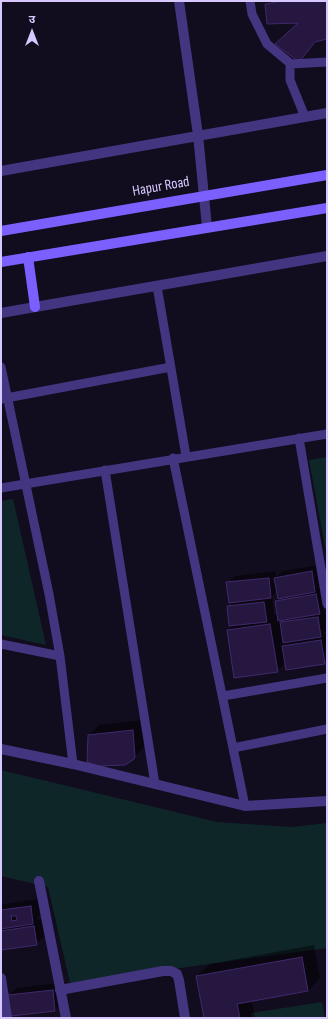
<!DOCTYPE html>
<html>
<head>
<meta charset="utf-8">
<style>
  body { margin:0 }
  #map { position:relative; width:328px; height:1019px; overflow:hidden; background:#120c1f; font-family:"Sofia Sans Condensed","Noto Sans Devanagari",sans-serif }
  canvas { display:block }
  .frame { position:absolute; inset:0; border:2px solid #d7c9ff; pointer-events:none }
  .north { position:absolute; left:12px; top:12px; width:40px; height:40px; -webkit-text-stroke:3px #120c1f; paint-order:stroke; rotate:0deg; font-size:11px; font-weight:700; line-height:16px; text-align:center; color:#d7c9ff }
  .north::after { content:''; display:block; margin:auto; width:14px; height:18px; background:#d7c9ff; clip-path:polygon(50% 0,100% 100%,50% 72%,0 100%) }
</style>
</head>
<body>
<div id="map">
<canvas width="328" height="1019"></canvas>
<div class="frame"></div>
<div class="north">उ</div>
</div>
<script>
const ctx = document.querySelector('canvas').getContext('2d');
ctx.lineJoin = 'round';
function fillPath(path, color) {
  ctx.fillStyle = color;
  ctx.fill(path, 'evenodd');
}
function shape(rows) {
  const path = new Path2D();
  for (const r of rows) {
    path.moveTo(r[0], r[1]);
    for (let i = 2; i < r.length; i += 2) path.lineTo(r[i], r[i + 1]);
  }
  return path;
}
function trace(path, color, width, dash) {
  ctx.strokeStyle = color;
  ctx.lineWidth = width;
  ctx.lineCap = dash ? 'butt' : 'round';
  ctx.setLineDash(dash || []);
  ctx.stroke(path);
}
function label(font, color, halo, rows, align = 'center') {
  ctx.font = font + ' "Sofia Sans Condensed",sans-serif';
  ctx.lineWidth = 3.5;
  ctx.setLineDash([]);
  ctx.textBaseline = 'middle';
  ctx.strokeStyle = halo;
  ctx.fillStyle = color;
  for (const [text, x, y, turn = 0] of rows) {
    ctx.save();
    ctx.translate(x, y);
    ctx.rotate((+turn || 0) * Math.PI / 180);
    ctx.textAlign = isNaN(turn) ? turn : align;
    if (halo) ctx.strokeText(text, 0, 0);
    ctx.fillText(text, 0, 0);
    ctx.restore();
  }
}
fillPath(shape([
  [327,457,327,557,309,460],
  [13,499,46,645,1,635,1,501],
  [1,770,217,822,292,827,327,823,327,948,70,983,48,887,1,876],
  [322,1002,325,1018,251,1018,251,1013]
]), '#0f2629');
fillPath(shape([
  [269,1,327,1,327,38,318,40,299,61,276,44,299,22,266,4],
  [319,565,322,584,318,588,324,587,327,605,322,610,325,610,327,621,327,630,323,634,327,633,327,660,324,663,286,662,277,671,228,630,234,625,228,607,234,601,228,583,235,576,276,571,276,577,283,571],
  [278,590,279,598,276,601,278,614,274,615,272,596],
  [144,720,145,746,132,759,89,735,99,725],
  [38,899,40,915,36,920,41,919,44,937,36,944,1,945,1,929,3,927,1,928,1,906,3,904],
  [314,945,320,978,308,991,252,1001,255,1018,205,1018,197,976,210,964],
  [60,983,62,1002,55,1010,11,1015,12,1018,1,1018,1,1014,12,1013,9,995,17,988]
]), '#0007');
const building = shape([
  [283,1,327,1,327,39,315,42,299,62,275,44,298,23,267,24,265,4,283,1],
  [312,571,315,592,278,599,274,578,312,571],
  [269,578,271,598,229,603,226,582,269,578],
  [316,594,320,614,278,621,275,601,316,594],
  [264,602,267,622,229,626,227,606,264,602],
  [318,617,321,637,283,643,280,622,318,617],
  [270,624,278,672,234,678,227,630,270,624],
  [321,640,325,664,286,670,282,646,321,640],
  [133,730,135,757,133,760,125,765,99,766,87,762,88,735,133,730],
  [31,906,33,924,1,929,1,910,31,906],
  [11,916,16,916,17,920,12,921,11,916],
  [34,926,37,945,1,950,1,931,34,926],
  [302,957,308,991,237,1004,240,1018,204,1018,196,976,302,957],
  [53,990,55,1011,11,1016,8,995,53,990]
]);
fillPath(building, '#261740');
trace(building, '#40296d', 1);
trace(shape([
  [250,1,252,14,267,44,291,64,327,62],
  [290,63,290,80,305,117],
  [157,286,186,456],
  [1,367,49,594,60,656,73,764],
  [1,399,171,367],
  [299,438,327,604],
  [173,458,245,806],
  [105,470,155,784],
  [1,488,327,434],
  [1,644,60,656],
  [223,696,327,678],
  [233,748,327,729]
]), '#43357f', 9);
trace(shape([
  [179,1,198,135,207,227],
  [1,171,327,113],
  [1,313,327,256],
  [1,749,73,764,245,806,327,801],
  [39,881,66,1018],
  [1,978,7,1018],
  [60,990,163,971,171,971,177,974,179,980,185,1018]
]), '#43357f', 10);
trace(shape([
  [1,231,327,175],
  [28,257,35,307],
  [1,262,327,208]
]), '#7c60ff', 10);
label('15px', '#d7c9ff', '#120c1f', [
  ["Hapur Road",161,187,-10]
]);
</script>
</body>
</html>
